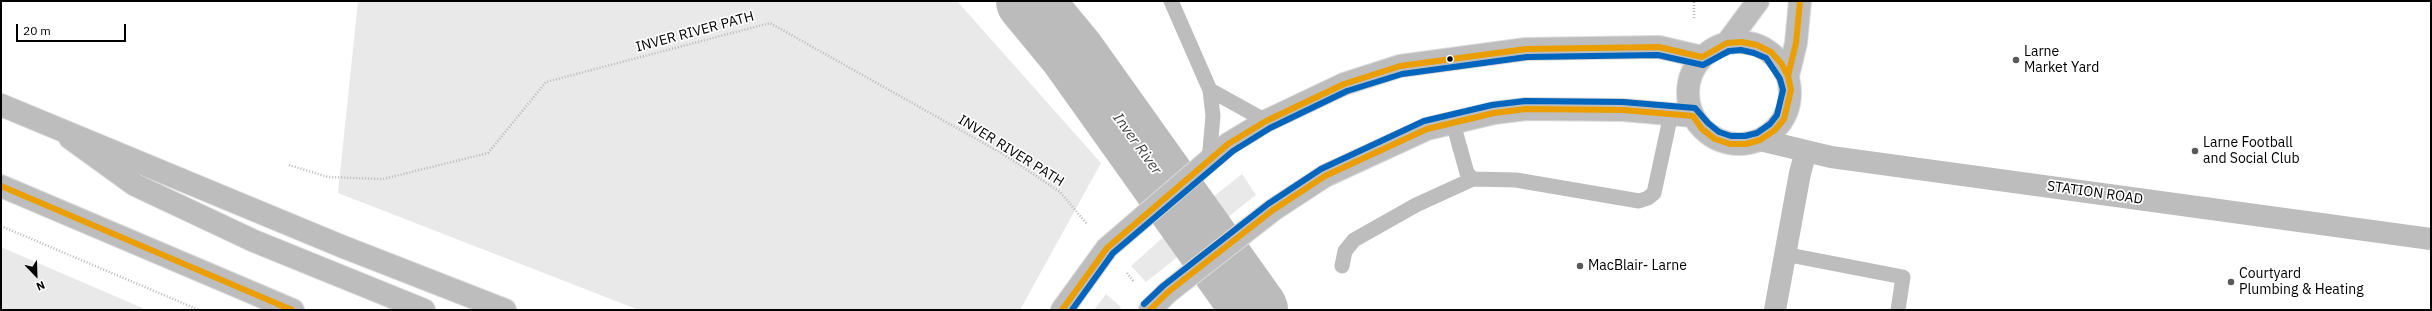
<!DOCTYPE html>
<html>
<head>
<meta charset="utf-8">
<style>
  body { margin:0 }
  #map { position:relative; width:2432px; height:311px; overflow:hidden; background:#fff; font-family:"IBM Plex Sans",sans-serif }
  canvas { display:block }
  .frame { position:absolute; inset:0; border:2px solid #000; pointer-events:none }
  .north { position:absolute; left:16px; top:255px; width:40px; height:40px; -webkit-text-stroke:3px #fff; paint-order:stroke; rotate:157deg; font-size:11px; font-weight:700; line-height:16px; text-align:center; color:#000 }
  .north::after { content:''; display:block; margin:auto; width:14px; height:18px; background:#000; clip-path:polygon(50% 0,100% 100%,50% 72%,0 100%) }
  .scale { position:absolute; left:16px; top:24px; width:110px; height:18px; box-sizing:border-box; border:2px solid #000; border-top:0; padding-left:5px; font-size:12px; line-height:14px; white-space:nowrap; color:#000; -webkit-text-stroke:3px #fff; paint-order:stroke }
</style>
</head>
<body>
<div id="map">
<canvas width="2432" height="311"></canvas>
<div class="frame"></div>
<div class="north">N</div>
<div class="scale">20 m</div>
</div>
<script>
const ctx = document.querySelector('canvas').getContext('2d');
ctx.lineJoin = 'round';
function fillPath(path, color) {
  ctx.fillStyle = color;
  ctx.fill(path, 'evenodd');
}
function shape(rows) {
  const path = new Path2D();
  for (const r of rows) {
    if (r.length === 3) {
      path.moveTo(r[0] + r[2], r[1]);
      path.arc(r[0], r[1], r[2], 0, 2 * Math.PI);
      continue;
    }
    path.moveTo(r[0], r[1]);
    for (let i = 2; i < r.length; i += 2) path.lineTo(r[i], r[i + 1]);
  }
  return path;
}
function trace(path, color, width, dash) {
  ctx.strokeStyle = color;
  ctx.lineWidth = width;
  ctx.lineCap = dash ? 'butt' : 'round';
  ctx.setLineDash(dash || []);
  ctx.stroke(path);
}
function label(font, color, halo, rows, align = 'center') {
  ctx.font = font + ' "IBM Plex Sans",sans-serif';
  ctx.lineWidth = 3.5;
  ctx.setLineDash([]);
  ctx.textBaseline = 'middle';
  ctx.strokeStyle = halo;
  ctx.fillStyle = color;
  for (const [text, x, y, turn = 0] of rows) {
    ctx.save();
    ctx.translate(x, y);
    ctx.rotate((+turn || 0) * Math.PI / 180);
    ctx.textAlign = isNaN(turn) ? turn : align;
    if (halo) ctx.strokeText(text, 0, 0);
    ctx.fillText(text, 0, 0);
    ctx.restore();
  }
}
fillPath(shape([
  [358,1,957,1,1101,163,1020,310,639,310,338,193],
  [1242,174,1256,195,1146,282,1131,266,1170,231],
  [1,247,147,310,1,310],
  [1106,294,1121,307,1119,310,1094,310]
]), '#e9e9e9');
trace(shape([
  [1029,1,1072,53,1255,310]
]), '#bbb', 66);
const primary = shape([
  [1739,93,51],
  [1727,43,1758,1],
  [1788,76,1796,43,1800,1],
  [70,138,135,185,254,241,424,310],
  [1062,310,1107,248,1228,144,1266,121,1344,84,1400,66,1526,49,1659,47,1702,57],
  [1150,310,1168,292,1273,210,1325,176,1427,129,1494,113,1526,109,1623,110,1693,116]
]);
const trunk = shape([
  [1,105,341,246,505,310],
  [1,186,293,310]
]);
trace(primary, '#dbdbdb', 24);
trace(trunk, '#dbdbdb', 24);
trace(shape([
  [1694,18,1694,1],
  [289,165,328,177,383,179,488,153,546,82,770,23,1003,154,1060,192,1087,224],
  [1,226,199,310],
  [1127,273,1134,282]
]), '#b8b8b8', 2.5, [1, 2]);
trace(shape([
  [1171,1,1210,90,1213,116,1209,161],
  [1210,90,1266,121],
  [1453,123,1467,173,1473,179,1516,180,1639,201,1648,198,1654,193,1671,114],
  [1784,254,1903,277,1898,310],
  [1342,266,1345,251,1354,240,1416,205,1473,179]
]), '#bdbdbd', 15);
trace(shape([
  [1760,140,1831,157,2431,239],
  [1775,310,1800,173,1806,151]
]), '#bdbdbd', 22);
trace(primary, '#bdbdbd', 22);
trace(trunk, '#bdbdbd', 22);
trace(shape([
  [1788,76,1796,43,1800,1],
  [1,186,292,310],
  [1062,310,1107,248,1228,144,1266,121,1344,84,1400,66,1526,49,1659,47,1702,57,1727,43,1742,42,1757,45,1771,52,1781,63,1788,76,1791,90,1784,119,1775,130,1760,140,1746,144,1730,144,1715,139,1702,129,1693,116,1623,110,1526,109,1494,113,1427,129,1325,176,1273,210,1168,292,1150,310]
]), '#eb9e00', 6);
trace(shape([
  [1072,310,1113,253,1233,151,1270,128,1347,91,1402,74,1527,57,1658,55,1703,65,1729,51,1741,50,1754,53,1766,58,1780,79,1783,90,1777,115,1770,124,1757,133,1745,136,1731,136,1719,132,1708,123,1695,108,1623,102,1525,101,1492,105,1424,121,1321,169,1268,204,1163,286,1144,304]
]), '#0065bd', 6);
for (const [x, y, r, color] of [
  [1450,59,3.5,"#000"],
  [2016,60,4,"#595959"],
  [2195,151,4,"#595959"],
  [1580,266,4,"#595959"],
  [2231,282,4,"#595959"]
]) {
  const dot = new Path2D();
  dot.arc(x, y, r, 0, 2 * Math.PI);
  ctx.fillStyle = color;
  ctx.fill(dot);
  trace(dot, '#fff', 1.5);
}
label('14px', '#000', '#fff', [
  ["INVER RIVER PATH",695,32,-15],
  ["INVER RIVER PATH",1011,151,32],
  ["STATION ROAD",2095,193,8]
]);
label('14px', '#000', '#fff', [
  ["Larne",2024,52],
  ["Market Yard",2024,68],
  ["Larne Football",2203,143],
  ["and Social Club",2203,159],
  ["MacBlair- Larne",1588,266],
  ["Courtyard",2239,274],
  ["Plumbing & Heating",2239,290]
], 'left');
label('italic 15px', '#3f3f3f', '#fff', [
  ["Inver River",1137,144,54]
]);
</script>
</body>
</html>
